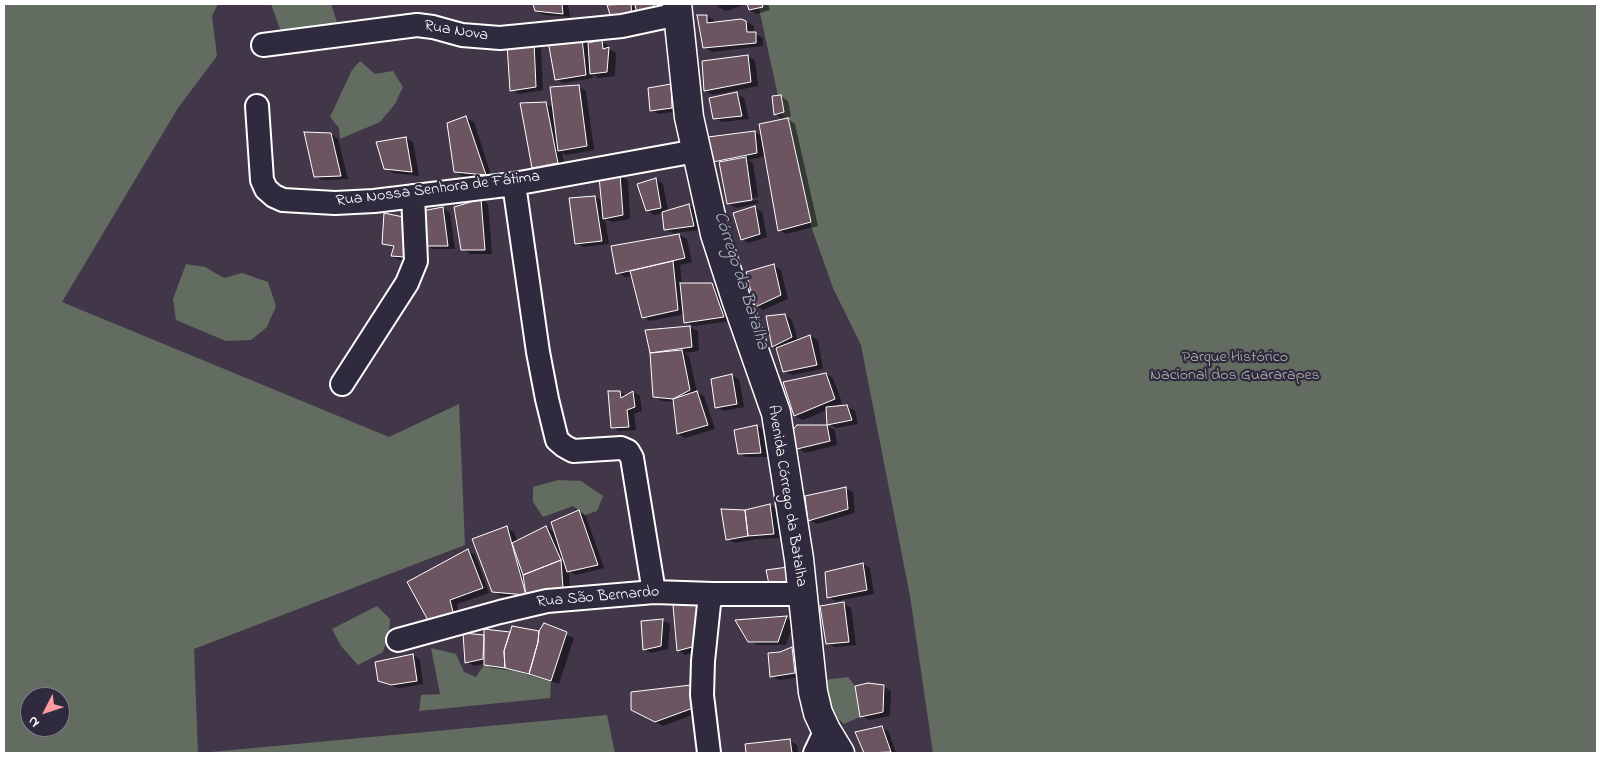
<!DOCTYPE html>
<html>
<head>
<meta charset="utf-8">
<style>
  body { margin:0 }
  #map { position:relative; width:1601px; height:757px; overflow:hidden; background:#413748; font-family:"Indie Flower",sans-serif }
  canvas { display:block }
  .frame { position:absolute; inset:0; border:5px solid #fff; pointer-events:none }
  .north { position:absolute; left:20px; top:687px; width:50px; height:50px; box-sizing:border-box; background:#2f2a3d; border:1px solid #827f8b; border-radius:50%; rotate:229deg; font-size:14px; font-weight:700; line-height:20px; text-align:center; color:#fff }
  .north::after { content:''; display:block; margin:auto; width:18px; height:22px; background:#ff9aa2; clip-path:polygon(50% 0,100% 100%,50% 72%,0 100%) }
</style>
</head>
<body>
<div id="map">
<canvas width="1601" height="757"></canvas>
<div class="frame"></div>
<div class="north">N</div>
</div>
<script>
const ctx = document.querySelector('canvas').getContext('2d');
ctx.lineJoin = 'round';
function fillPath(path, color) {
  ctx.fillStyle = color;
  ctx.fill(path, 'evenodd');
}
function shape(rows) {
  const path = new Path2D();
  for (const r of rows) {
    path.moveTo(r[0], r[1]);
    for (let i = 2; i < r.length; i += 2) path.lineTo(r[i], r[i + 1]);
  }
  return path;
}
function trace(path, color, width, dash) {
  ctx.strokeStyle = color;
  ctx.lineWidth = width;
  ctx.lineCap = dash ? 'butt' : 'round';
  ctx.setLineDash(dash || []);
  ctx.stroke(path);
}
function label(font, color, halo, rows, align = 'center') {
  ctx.font = font + ' "Indie Flower",sans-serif';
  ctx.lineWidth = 4.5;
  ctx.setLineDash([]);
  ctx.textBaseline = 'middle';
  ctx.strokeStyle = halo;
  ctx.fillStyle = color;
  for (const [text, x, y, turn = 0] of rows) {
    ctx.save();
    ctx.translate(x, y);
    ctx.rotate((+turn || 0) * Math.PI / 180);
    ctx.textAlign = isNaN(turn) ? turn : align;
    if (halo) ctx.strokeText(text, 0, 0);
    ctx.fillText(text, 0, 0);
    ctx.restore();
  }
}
fillPath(shape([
  [4,4,218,4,212,16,217,56,178,108,62,302,389,437,459,404,465,545,194,649,198,753,4,753],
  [30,697,60,697,60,727,30,727],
  [271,4,331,4,337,22,332,25,281,32],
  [758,4,1597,4,1597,753,933,753,910,596,861,345,833,288,799,192],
  [360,61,375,74,393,71,403,87,395,104,380,122,340,139,339,128,330,117,352,70],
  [186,264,205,267,224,278,242,273,268,282,276,306,267,327,251,340,226,341,176,320,173,299],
  [558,480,581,481,603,496,597,511,585,515,573,506,543,517,533,502,533,487],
  [377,606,390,619,389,633,383,652,358,665,341,646,332,629],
  [431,648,456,654,464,672,476,677,484,665,510,669,551,681,550,698,419,711,421,695,440,694],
  [848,677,855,686,860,717,844,724,826,708,824,680],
  [607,715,615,753,200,753]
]), '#636c60');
fillPath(shape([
  [534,4,568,4,570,17,544,15,536,11],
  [636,4,660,4,663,17,621,25,630,5,637,9],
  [718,4,744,4,744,5,726,11,718,7],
  [748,4,768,4,770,10,757,14,750,10],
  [707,16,714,20,714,24,746,22,754,26,754,33,763,38,763,46,712,52,705,47],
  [582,39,590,43,602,42,609,46,609,49,616,53,615,76,598,78,593,74,593,78,563,83,556,79],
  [534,44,541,48,543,90,519,94,512,90],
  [747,56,755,60,758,86,713,95,705,91,703,62],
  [671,85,678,90,679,111,659,114,651,110],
  [578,86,586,91,594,150,566,155,562,152,565,167,541,172,533,168,546,104,554,108],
  [737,94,744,98,749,119,722,122,714,118],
  [781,96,788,101,791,116,783,119,775,114],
  [466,118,474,122,492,178,463,176,455,172],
  [788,119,795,124,818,226,786,234,779,230,766,156,748,160,753,163,758,197,733,202,733,204,758,200,759,203,736,208,728,203,721,165,714,161,755,132,762,136],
  [331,134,338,139,348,179,322,180,315,176],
  [406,138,413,142,419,176,393,173,385,168],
  [620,176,628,180,630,219,612,222,605,219,609,244,584,247,576,243,595,197,603,201],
  [656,179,663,184,668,211,689,205,696,209,701,230,673,233,665,229,663,213,654,215,647,210],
  [481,200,488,204,492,254,470,254,463,249],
  [443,208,450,213,455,249,433,249,426,245],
  [755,208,762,212,767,237,749,243,742,239],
  [386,215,411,261,399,260,392,256,394,248,383,243],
  [679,235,687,239,692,262,680,265,682,284,712,284,719,289,730,321,693,326,686,322,685,314,650,321,643,317,632,276,625,277,617,273],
  [774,266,781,270,788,299,763,310,756,306],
  [785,315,792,320,798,341,810,336,818,340,823,369,792,375,784,371,778,350,773,347],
  [690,327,698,331,699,351,685,353,689,356,697,392,704,396,715,429,685,438,678,434,675,402,662,401,654,396,652,353,646,331],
  [826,374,833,378,842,403,834,407,847,406,855,411,858,424,836,428,829,424,827,410,803,420,795,416,785,383],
  [731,375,739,379,744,407,724,411,716,407],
  [620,392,627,396,633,392,640,396,642,411,634,414,636,430,619,431,612,427],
  [757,426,764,430,768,457,746,457,739,453],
  [827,426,835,430,837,445,805,453,798,448],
  [845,488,853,492,855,513,817,524,810,520],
  [769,505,777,509,781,538,757,539,735,543,727,539,745,511],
  [579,512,586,516,604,568,576,575,569,571,570,592,534,599,501,596,493,591,507,528,514,532,517,541,546,527,556,533],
  [569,586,570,588,532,593],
  [468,551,475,555,489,593,457,604,459,617,438,627],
  [863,564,870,568,874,594,836,601,828,597],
  [711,600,710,648,685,655,678,650],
  [844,604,851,608,856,645,835,647,827,643],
  [787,618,794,622,786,645,757,645,749,641,737,621],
  [662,620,670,624,668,649,651,653,644,649],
  [544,625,574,638,559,684,514,671,492,668,484,664,474,666,466,662,465,634,485,637,485,630,511,634,540,633],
  [792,648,799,652,802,677,779,680,771,676,780,653],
  [413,655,420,660,423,684,400,688,387,685,379,681],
  [883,686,891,691,890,716,869,720,861,716],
  [690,687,700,712,663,726,632,709],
  [882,727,889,732,896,753,865,753,856,733],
  [789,740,797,745,798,753,747,753,746,745]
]), '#0007');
const building = shape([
  [533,4,562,4,563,14,535,11,533,4],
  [631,4,632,18,612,21,607,5,631,4],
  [635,4,654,4,656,13,637,16,635,4],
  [747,4,762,4,763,7,749,10,747,4],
  [697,15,707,15,707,23,741,19,746,21,747,32,756,32,756,43,703,48,697,15],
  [582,38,586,75,555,80,548,41,582,38],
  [602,40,603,49,609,47,607,72,590,74,588,43,602,40],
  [534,42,536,87,510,91,507,44,534,42],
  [748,55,751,82,704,91,702,61,748,55],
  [671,84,672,108,650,111,648,88,671,84],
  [579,85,587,146,558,151,550,87,579,85],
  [737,92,742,116,713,119,709,98,737,92],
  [781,95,784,112,774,115,772,96,781,95],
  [546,102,558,163,532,168,520,103,546,102],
  [466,116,486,175,454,172,447,123,466,116],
  [788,118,811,222,778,231,759,124,788,118],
  [755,131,757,153,713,162,708,137,755,131],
  [304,132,331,133,341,176,314,177,304,132],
  [406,137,412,172,384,169,376,142,406,137],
  [746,157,752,200,727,204,719,162,746,157],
  [620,174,623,215,603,219,599,177,620,174],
  [656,178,661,208,646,211,637,184,656,178],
  [595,196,602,241,575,244,569,198,595,196],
  [481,199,485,250,461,250,454,207,481,199],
  [689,204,694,226,664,230,662,212,689,204],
  [755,206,760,234,741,240,733,213,755,206],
  [443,207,448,246,425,246,417,212,443,207],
  [384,213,408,218,404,257,391,256,394,246,382,244,384,213],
  [679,234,685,258,616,274,611,246,679,234],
  [673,261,678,310,642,318,630,271,673,261],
  [774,264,781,295,755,307,746,272,774,264],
  [680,283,712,283,724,317,684,323,680,283],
  [785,314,792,337,772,347,766,316,785,314],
  [690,326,692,347,650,353,645,330,690,326],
  [810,335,817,365,783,372,776,348,810,335],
  [682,350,690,390,673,399,653,397,650,353,682,350],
  [826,373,835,399,794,416,783,382,826,373],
  [732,374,737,404,715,408,711,379,732,374],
  [608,391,620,391,621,398,633,391,635,407,627,410,629,427,611,428,608,391],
  [697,391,708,425,677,434,673,399,697,391],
  [847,405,852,420,827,425,826,407,847,405],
  [757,425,761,453,738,454,734,430,757,425],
  [797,425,827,425,830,441,797,449,791,432,797,425],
  [846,487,848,509,808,521,805,496,846,487],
  [770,504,774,534,748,536,745,510,770,504],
  [721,509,745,510,748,536,726,540,721,509],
  [579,510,598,565,567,572,551,522,579,510],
  [507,526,526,595,492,592,472,539,507,526],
  [546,526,561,560,523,575,512,543,546,526],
  [468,549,483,588,450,600,453,612,430,624,407,582,468,549],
  [561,560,563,588,526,595,523,575,561,560],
  [863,563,867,590,827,598,825,572,863,563],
  [788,567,789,587,770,589,766,570,788,567],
  [672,594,704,594,703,644,677,651,672,594],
  [844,602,849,642,826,644,820,606,844,602],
  [787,616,778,642,748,642,735,620,787,616],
  [663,619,661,646,643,650,641,621,663,619],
  [544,623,567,632,551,681,529,674,538,642,539,631,544,623],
  [512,626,539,631,538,642,529,674,505,668,504,651,512,626],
  [484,629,510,632,504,651,505,668,484,665,484,629],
  [463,633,484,635,483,659,465,663,463,633],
  [792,647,795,673,770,677,768,653,780,652,792,647],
  [413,654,417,681,391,685,378,681,375,662,413,654],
  [868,683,884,685,883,712,860,717,855,686,868,683],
  [691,685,693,708,655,722,631,710,631,692,691,685],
  [882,726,891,752,864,753,855,732,882,726],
  [790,739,792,753,746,753,745,744,790,739]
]);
fillPath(building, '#6c5560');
trace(building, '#fff', 1);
const minor = shape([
  [263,45,417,25,433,27,462,35,500,38,622,26,678,14],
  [257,106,262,180,266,189,274,196,283,200,335,203,374,201,514,184,696,151],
  [514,184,538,352,547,399,557,440,564,446,573,451,621,448,628,451,632,458,654,592],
  [342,384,407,283,416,261,413,196],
  [398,640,500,612,547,601,654,592,713,594,802,594],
  [709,753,702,695,703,661,709,604,713,594],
  [815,753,826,730]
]);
const tertiary = shape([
  [677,4,689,117,715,234,736,299,776,413,799,559,813,692,818,713,826,730,840,753]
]);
trace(minor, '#fff', 26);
trace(tertiary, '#fff', 31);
trace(minor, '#2f2a3d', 22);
trace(tertiary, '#2f2a3d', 28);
label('16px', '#fff', '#2f2a3d', [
  ["Rua Nova",456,32,9],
  ["Rua Nossa Senhora de Fátima",438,190,-7],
  ["Avenida Córrego da Batalha",786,496,81],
  ["Rua São Bernardo",598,598,-5]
]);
label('16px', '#b1b6b0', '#2f2a3d', [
  ["Parque Histórico",1235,358],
  ["Nacional dos Guararapes",1235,376]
]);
label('italic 18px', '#aeb7c1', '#2f2a3d', [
  ["Córrego da Batalha",740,281,72]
]);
</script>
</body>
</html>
